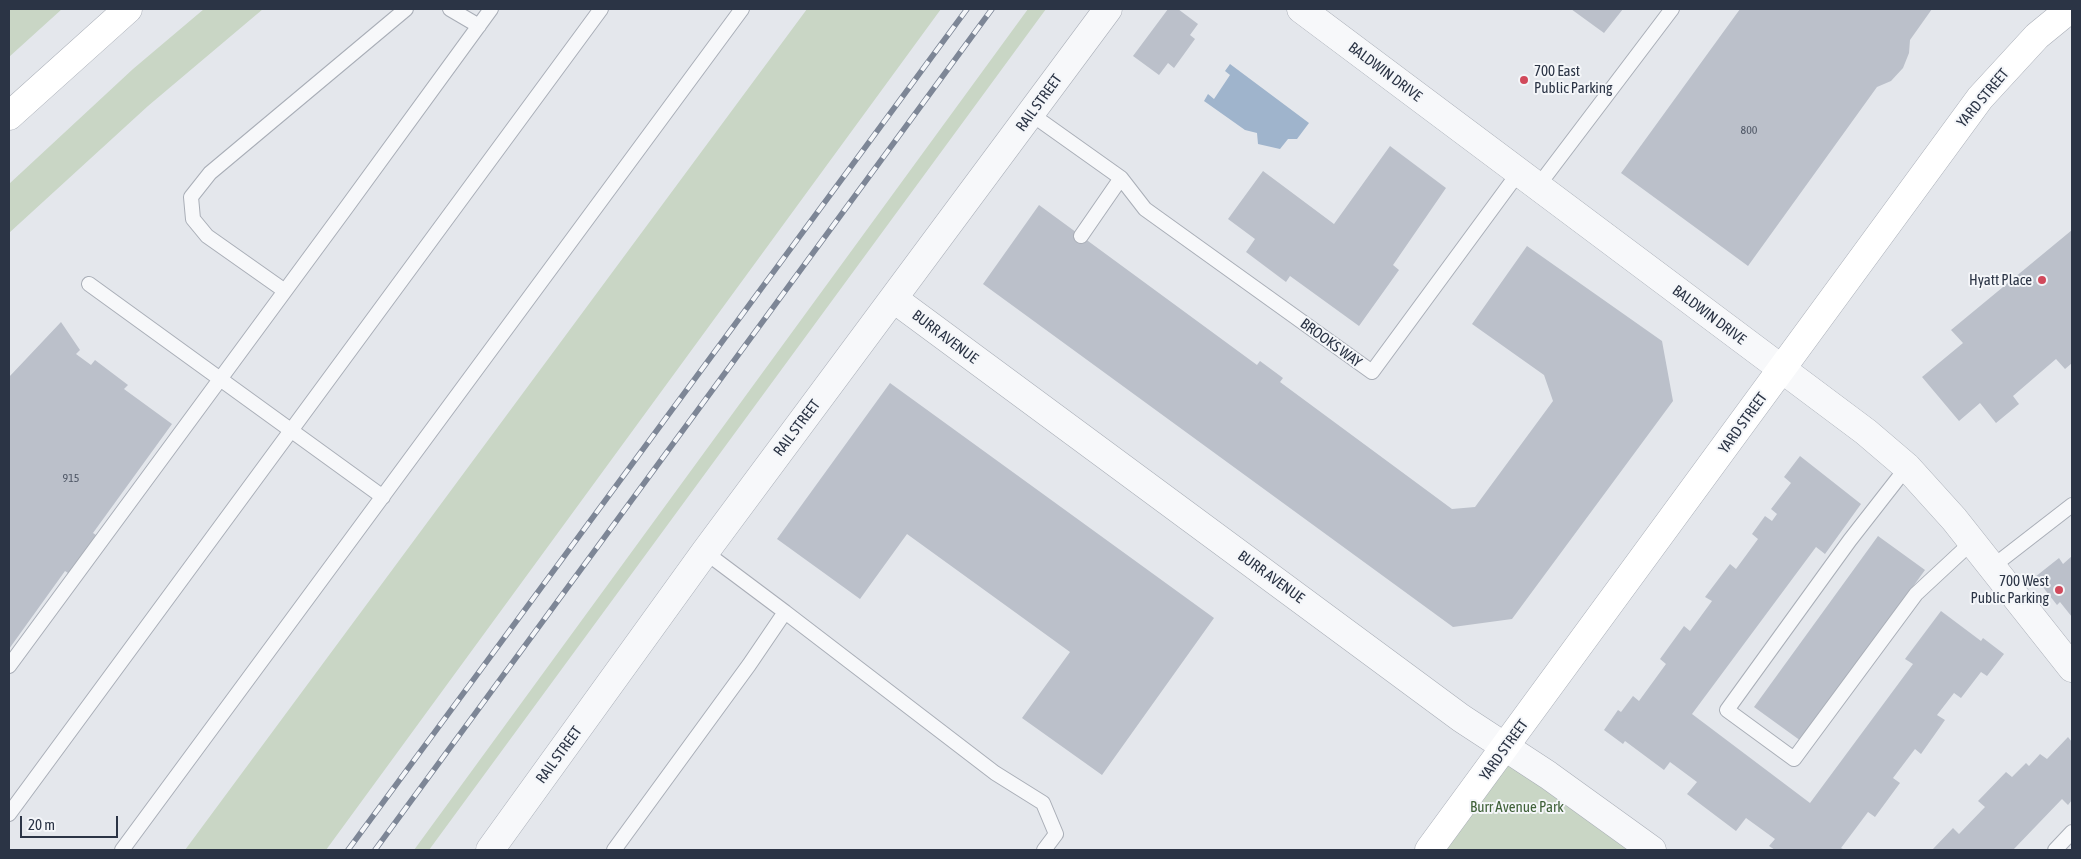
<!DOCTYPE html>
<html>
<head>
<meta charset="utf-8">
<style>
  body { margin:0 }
  #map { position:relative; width:2081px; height:859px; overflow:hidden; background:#e4e7ec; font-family:"Asap Condensed",sans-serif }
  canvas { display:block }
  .frame { position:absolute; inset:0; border:10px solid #2b3445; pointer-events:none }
  .scale { position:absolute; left:20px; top:816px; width:98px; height:22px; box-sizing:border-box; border:2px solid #2b3445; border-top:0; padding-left:6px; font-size:15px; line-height:18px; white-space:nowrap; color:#2b3445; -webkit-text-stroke:4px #f4f6f9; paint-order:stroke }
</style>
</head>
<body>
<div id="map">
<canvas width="2081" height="859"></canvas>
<div class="frame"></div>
<div class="scale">20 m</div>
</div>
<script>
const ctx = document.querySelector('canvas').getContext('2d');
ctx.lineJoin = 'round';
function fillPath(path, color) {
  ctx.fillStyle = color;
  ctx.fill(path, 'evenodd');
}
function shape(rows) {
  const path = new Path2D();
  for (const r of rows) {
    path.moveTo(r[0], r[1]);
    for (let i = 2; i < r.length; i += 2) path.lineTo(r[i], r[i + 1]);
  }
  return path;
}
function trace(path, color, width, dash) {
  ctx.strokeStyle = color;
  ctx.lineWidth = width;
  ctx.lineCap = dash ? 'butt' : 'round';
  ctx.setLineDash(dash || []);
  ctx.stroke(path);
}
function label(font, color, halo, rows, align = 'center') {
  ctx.font = font + ' "Asap Condensed",sans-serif';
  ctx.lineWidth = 4;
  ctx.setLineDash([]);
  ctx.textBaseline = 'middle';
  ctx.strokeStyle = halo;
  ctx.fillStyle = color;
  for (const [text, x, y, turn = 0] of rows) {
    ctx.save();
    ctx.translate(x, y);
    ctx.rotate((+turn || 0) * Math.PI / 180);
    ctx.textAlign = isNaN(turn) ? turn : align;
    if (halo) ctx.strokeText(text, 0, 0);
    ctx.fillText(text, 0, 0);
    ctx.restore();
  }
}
fillPath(shape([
  [9,9,62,9,9,57],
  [204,9,263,9,148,106,9,233,9,184,133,69],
  [807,9,941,9,326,850,185,850],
  [1028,9,1046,9,429,850,414,850],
  [1505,748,1652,850,1429,850]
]), '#c9d6c5');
fillPath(shape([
  [1230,64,1309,123,1297,139,1288,139,1280,149,1258,144,1257,133,1245,130,1204,101,1208,94,1214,99,1230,75,1225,71]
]), '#9fb4cc');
fillPath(shape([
  [1168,9,1178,9,1198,24,1190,35,1195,39,1174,68,1168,63,1159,75,1133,56],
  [1571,9,1623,9,1604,33],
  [1740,9,1932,9,1910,40,1909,53,1903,68,1891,81,1877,87,1748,266,1621,173],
  [1390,146,1446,188,1393,265,1399,270,1359,326,1290,276,1286,282,1246,252,1255,239,1228,219,1263,171,1334,224],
  [1039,205,1257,365,1260,361,1283,378,1280,382,1452,509,1475,507,1553,401,1544,375,1472,324,1527,246,1662,341,1673,401,1512,619,1453,627,983,284],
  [2072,230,2072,363,2065,369,2056,359,2013,396,2019,404,1996,423,1980,403,1959,421,1922,377,1963,343,1951,330],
  [61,322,80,350,76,354,91,365,95,360,128,385,124,389,172,424,93,533,99,537,71,575,65,571,9,649,9,377],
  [890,383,1214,618,1102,775,1022,718,1070,652,907,534,860,599,777,539],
  [1800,456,1861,504,1825,554,1816,547,1692,714,1810,803,1913,664,1905,659,1941,611,1981,641,1983,638,2004,654,1987,676,1981,672,1961,698,1954,693,1937,715,1945,720,1921,754,1915,749,1893,778,1900,783,1875,817,1868,812,1841,848,1845,850,1775,850,1769,846,1775,839,1746,818,1736,831,1687,794,1697,782,1670,762,1664,770,1625,741,1623,744,1604,730,1618,710,1621,712,1633,696,1639,701,1666,664,1660,659,1684,626,1690,631,1712,601,1705,597,1730,564,1736,569,1758,539,1752,534,1765,516,1772,521,1777,514,1771,509,1791,483,1784,477],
  [1878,536,1925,570,1801,741,1754,707],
  [2072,556,2072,617,2060,602,2057,605,2035,577,2059,558,2063,564],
  [2068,737,2072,742,2072,800,2068,805,2062,799,2013,850,1932,850,1953,828,1959,834,1985,807,1978,801,2006,772,2012,777,2026,763,2029,766,2040,754,2047,759]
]), '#bbc0ca');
const lane = shape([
  [450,9,479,26],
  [1031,114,1121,178,1145,209,1372,372,1519,172],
  [1538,186,1672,9],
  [1081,236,1121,178],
  [89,284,383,497],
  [285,291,207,236,193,219,191,197,210,173,406,9],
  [1907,467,1850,540,1727,710,1794,759,1916,594,1972,542],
  [1992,567,2072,505],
  [785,612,995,773,1043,803,1056,834,1044,850],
  [9,666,346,208,491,9],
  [9,814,601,9],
  [122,850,742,9],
  [614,850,749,665,785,612,705,552],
  [2055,850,2072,832]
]);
const street = shape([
  [1301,9,1866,432,1907,467,1954,519,2072,668],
  [894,299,1461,718,1548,775,1652,850],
  [490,850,705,552,1108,9]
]);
const secondary = shape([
  [9,116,128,9],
  [1429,850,1980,98,2037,36,2070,9]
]);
trace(lane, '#a9aeb7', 16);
trace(street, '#a9aeb7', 29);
trace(secondary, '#a9aeb7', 29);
trace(lane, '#f7f8fa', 14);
trace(street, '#f7f8fa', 28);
trace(secondary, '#fff', 28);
const rail = shape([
  [348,850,967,9],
  [375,850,992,9]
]);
trace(rail, '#7d8696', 5.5);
trace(rail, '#f4f6f9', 4, [11]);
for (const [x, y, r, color] of [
  [1524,80,5,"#d1495b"],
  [2042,280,5,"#d1495b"],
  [2059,590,5,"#d1495b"]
]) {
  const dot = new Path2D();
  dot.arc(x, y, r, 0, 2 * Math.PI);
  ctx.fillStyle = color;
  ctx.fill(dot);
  trace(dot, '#f4f6f9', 2);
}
label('12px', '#4f5766', null, [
  ["800",1749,130],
  ["915",71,478]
]);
label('15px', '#2b3445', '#f4f6f9', [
  ["700 East",1534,71,"left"],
  ["Public Parking",1534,88,"left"],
  ["Hyatt Place",2032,280],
  ["700 West",2049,581],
  ["Public Parking",2049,598]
], 'right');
label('15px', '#2b3445', '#f4f6f9', [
  ["BALDWIN DRIVE",1385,72,37],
  ["YARD STREET",1983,98,-50],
  ["RAIL STREET",1039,103,-54],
  ["BALDWIN DRIVE",1709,315,37],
  ["BURR AVENUE",945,337,37],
  ["BROOKS WAY",1331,343,36],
  ["YARD STREET",1743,423,-54],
  ["RAIL STREET",797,428,-53],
  ["BURR AVENUE",1271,577,36],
  ["YARD STREET",1504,750,-54],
  ["RAIL STREET",559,755,-54]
]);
label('15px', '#3f6138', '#f4f6f9', [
  ["Burr Avenue Park",1517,807]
]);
</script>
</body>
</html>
